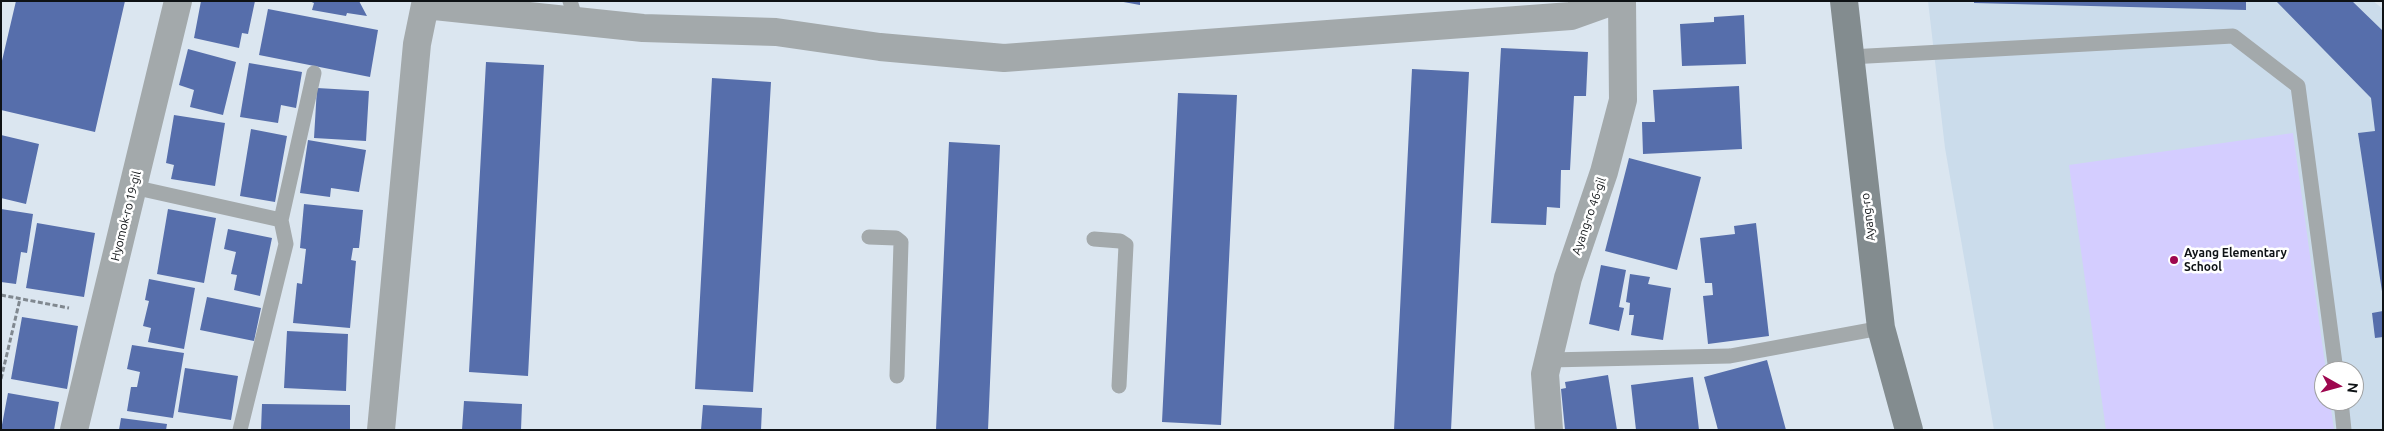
<!DOCTYPE html>
<html>
<head>
<meta charset="utf-8">
<style>
  body { margin:0 }
  #map { position:relative; width:2384px; height:431px; overflow:hidden; background:#dbe6f0; font-family:Ubuntu,sans-serif }
  canvas { display:block }
  .frame { position:absolute; inset:0; border:2px solid #0e1215; pointer-events:none }
  .north { position:absolute; left:2314px; top:361px; width:50px; height:50px; box-sizing:border-box; background:#fff; border:1px solid #9fa0a1; border-radius:50%; rotate:97deg; font-size:14px; font-weight:700; line-height:20px; text-align:center; color:#0e1215 }
  .north::after { content:''; display:block; margin:auto; width:18px; height:22px; background:#9e074f; clip-path:polygon(50% 0,100% 100%,50% 72%,0 100%) }
</style>
</head>
<body>
<div id="map">
<canvas width="2384" height="431"></canvas>
<div class="frame"></div>
<div class="north">N</div>
</div>
<script>
const ctx = document.querySelector('canvas').getContext('2d');
ctx.lineJoin = 'round';
function fillPath(path, color) {
  ctx.fillStyle = color;
  ctx.fill(path, 'evenodd');
}
function shape(rows) {
  const path = new Path2D();
  for (const r of rows) {
    path.moveTo(r[0], r[1]);
    for (let i = 2; i < r.length; i += 2) path.lineTo(r[i], r[i + 1]);
  }
  return path;
}
function trace(path, color, width, dash) {
  ctx.strokeStyle = color;
  ctx.lineWidth = width;
  ctx.lineCap = dash ? 'butt' : 'round';
  ctx.setLineDash(dash || []);
  ctx.stroke(path);
}
function label(font, color, halo, rows, align = 'center') {
  ctx.font = font + ' Ubuntu,sans-serif';
  ctx.lineWidth = 5;
  ctx.setLineDash([]);
  ctx.textBaseline = 'middle';
  ctx.strokeStyle = halo;
  ctx.fillStyle = color;
  for (const [text, x, y, turn = 0] of rows) {
    ctx.save();
    ctx.translate(x, y);
    ctx.rotate((+turn || 0) * Math.PI / 180);
    ctx.textAlign = isNaN(turn) ? turn : align;
    if (halo) ctx.strokeText(text, 0, 0);
    ctx.fillText(text, 0, 0);
    ctx.restore();
  }
}
fillPath(shape([
  [1928,1,2373,1,2383,9,2383,430,1994,430,1945,148],
  [2324,371,2354,371,2354,401,2324,401]
]), '#cbdceb');
fillPath(shape([
  [2293,133,2326,371,2324,371,2324,401,2330,401,2334,430,2106,430,2069,165]
]), '#d4cdff');
fillPath(shape([
  [16,1,125,1,95,132,1,110,1,65],
  [201,1,255,1,248,34,242,33,239,48,194,38],
  [309,1,359,1,367,16,347,13,346,16,312,10,314,3],
  [1118,1,1140,1,1140,5],
  [1974,1,2246,1,2246,10,1974,3],
  [2276,1,2352,1,2383,31,2383,298,2358,133,2375,131,2371,98],
  [268,9,378,30,370,77,259,55],
  [1744,15,1746,64,1682,66,1680,24,1714,22,1714,17],
  [1501,48,1588,52,1586,96,1574,96,1570,170,1561,170,1560,208,1547,207,1546,225,1491,223],
  [188,49,236,62,223,115,190,107,194,90,179,85],
  [486,62,544,65,528,376,469,372],
  [249,63,302,72,296,108,281,105,278,123,240,117],
  [1412,69,1469,72,1451,430,1394,430],
  [712,78,771,82,753,392,695,389],
  [1739,86,1742,149,1643,154,1642,122,1655,122,1653,90],
  [317,88,369,91,366,141,314,138],
  [1178,93,1237,95,1221,425,1162,422],
  [174,115,225,123,215,186,171,179,174,165,166,163],
  [251,129,287,136,275,202,240,196],
  [1,135,39,144,26,204,1,198],
  [308,140,366,150,359,192,331,188,330,197,300,193],
  [949,142,1000,145,988,430,936,430],
  [1629,158,1701,177,1677,270,1605,251],
  [304,204,363,210,359,248,353,248,351,260,356,261,350,328,293,323,297,283,302,284,306,249,300,248],
  [1,209,33,214,27,253,21,252,16,284,1,282],
  [168,209,216,218,204,283,157,274],
  [37,223,95,233,84,297,26,288],
  [1756,223,1769,336,1708,344,1703,296,1713,295,1712,283,1705,283,1700,238,1735,234,1734,226],
  [228,229,272,238,260,296,234,290,237,275,231,274,236,252,224,249],
  [1601,265,1626,270,1619,307,1624,308,1619,331,1589,324],
  [1630,274,1650,277,1648,284,1671,288,1663,340,1631,335,1634,315,1629,315,1630,303,1626,302],
  [149,279,195,288,184,349,148,342,151,328,143,326,149,301,145,300],
  [207,297,261,308,254,341,200,330],
  [2383,311,2383,337,2375,338,2372,313],
  [22,317,78,326,67,389,11,379],
  [287,331,348,334,346,391,284,388],
  [132,345,184,353,173,418,127,411,131,387,137,387,140,372,127,369],
  [1767,360,1786,430,1718,430,1704,377],
  [185,368,238,376,231,420,178,412],
  [1608,375,1617,430,1565,430,1561,389,1566,388,1565,382],
  [1693,377,1699,430,1636,430,1631,385],
  [8,393,59,402,54,430,1,430],
  [464,401,522,404,521,430,462,430],
  [262,404,350,405,350,430,261,430],
  [703,405,762,408,761,430,701,430],
  [121,418,167,424,166,430,119,430]
]), '#566eab');
trace(shape([
  [1,295,69,308],
  [1,379,20,299]
]), '#80888f', 3, [5, 2.5]);
trace(shape([
  [570,1,576,20],
  [1850,57,2233,36,2298,86,2336,371],
  [133,187,281,220],
  [869,237,896,238,901,242,897,376],
  [1094,239,1120,241,1126,245,1119,386],
  [1549,360,1730,356,1881,328],
  [2341,401,2344,430],
  [240,430,286,244,281,220,314,73]
]), '#a3a9ab', 15);
trace(shape([
  [425,5,643,28,776,32,880,47,1004,58,1571,16,1613,1],
  [74,430,178,1],
  [381,430,417,44,425,5],
  [1549,430,1545,374,1568,278,1604,172,1623,100,1622,1]
]), '#a3a9ab', 28);
trace(shape([
  [1844,1,1881,328,1909,430]
]), '#838c8f', 28);
for (const [x, y, r, color] of [
  [2174,260,5,"#9e074f"]
]) {
  const dot = new Path2D();
  dot.arc(x, y, r, 0, 2 * Math.PI);
  ctx.fillStyle = color;
  ctx.fill(dot);
  trace(dot, '#fff', 2);
}
label('12px', '#0e1215', '#fff', [
  ["Hyomok-ro 19-gil",126,216,-76],
  ["Ayang-ro 46-gil",1589,216,-71],
  ["Ayang-ro",1868,217,-97]
]);
label('bold 12px', '#0e1215', '#fff', [
  ["Ayang Elementary",2184,253],
  ["School",2184,267]
], 'left');
</script>
</body>
</html>
